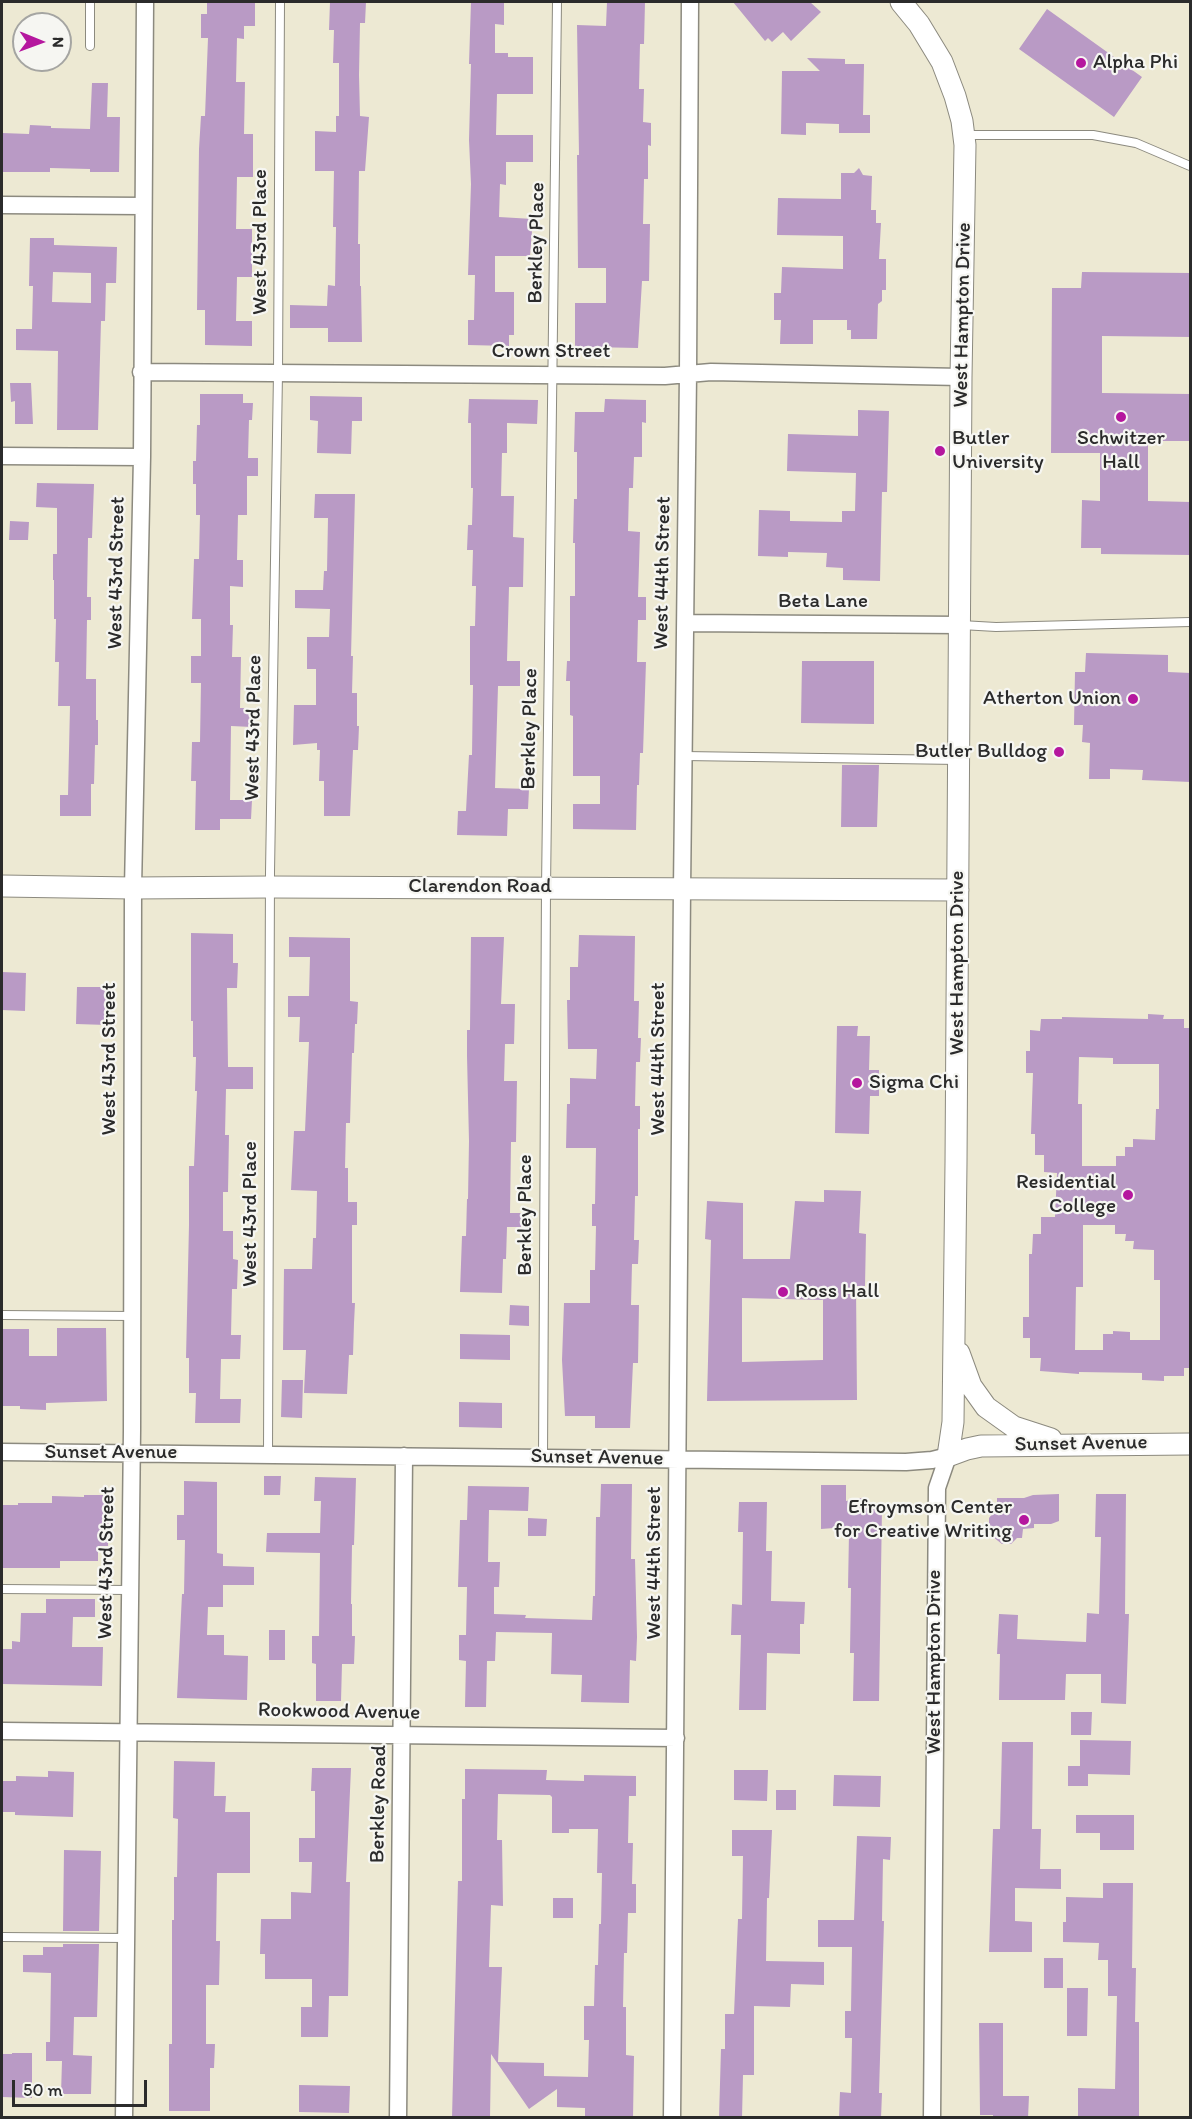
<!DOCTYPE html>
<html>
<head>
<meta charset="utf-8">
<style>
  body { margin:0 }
  #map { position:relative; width:1192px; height:2119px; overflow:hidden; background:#ede9d3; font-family:Itim,sans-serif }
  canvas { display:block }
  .frame { position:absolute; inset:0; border:3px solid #2b2b2b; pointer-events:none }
  .north { position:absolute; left:12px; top:12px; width:60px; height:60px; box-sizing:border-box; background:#f6f6f2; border:2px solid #a5a5a2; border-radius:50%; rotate:91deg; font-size:16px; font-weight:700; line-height:24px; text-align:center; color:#2b2b2b }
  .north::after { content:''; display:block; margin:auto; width:21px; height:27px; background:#b5179e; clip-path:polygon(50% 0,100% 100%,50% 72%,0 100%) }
  .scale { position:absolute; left:12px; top:2080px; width:135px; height:27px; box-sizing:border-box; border:3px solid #2b2b2b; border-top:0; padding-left:8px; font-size:18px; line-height:21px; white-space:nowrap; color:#2b2b2b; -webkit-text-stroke:4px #f6f6f2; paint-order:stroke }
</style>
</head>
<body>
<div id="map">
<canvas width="1192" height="2119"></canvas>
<div class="frame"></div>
<div class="north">N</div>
<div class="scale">50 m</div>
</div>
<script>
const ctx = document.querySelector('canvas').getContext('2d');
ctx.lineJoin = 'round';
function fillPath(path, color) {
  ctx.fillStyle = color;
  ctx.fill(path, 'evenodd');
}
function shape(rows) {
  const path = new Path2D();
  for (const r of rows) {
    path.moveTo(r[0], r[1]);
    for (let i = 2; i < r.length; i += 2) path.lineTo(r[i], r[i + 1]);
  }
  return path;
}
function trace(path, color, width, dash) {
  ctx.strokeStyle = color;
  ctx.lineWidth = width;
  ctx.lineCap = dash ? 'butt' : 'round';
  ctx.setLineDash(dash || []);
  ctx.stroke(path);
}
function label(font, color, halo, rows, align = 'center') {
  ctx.font = font + ' Itim,sans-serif';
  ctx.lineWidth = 4.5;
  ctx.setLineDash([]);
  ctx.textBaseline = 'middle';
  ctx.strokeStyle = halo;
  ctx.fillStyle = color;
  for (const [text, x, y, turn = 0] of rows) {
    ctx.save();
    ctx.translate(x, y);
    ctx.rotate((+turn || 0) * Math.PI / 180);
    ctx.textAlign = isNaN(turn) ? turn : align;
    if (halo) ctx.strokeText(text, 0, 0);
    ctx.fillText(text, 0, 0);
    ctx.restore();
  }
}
fillPath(shape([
  [207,2,255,2,255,26,244,26,244,39,237,38,236,82,245,82,244,134,253,134,253,177,237,177,236,229,252,229,252,277,237,277,236,321,252,321,252,346,205,345,205,310,197,310,199,149,201,116,205,116,208,38,201,38,201,14,207,14],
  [330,2,366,2,365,23,360,23,359,75,360,116,369,117,365,171,359,171,358,244,360,244,360,286,361,286,362,342,328,342,328,328,290,328,290,305,327,306,328,285,335,286,336,227,333,227,334,171,315,171,315,131,336,132,336,116,339,116,339,63,333,63,334,30,329,30],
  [471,2,504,2,504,25,495,24,495,53,508,53,508,57,533,57,533,94,497,94,496,135,533,135,533,162,506,162,506,185,500,184,499,217,533,219,530,256,495,256,495,292,514,292,514,335,509,335,509,346,468,345,468,320,474,320,475,275,468,275,471,184,469,140,471,64,469,64],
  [607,2,645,2,644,44,640,44,639,89,644,89,643,122,651,123,651,146,648,145,648,179,644,179,643,224,650,224,649,281,642,281,638,348,591,347,591,352,575,352,575,303,606,303,606,268,578,268,577,155,579,155,577,25,606,26],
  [733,2,810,2,821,12,791,41,783,32,772,42,768,38,765,41],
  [1047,9,1142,77,1114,117,1019,49],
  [807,58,845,59,845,64,864,64,863,115,870,115,870,133,839,133,839,124,806,123,806,135,781,134,782,71,820,71],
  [92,83,108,83,107,117,120,117,119,172,90,172,90,169,50,168,50,172,2,172,2,133,29,134,30,125,51,126,51,128,90,129],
  [859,168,863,175,872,176,871,210,876,210,876,223,881,223,879,259,886,259,886,290,882,290,882,301,878,304,877,339,851,339,851,330,847,330,847,320,813,320,813,344,780,344,781,320,774,320,774,293,781,293,782,267,843,269,843,236,777,235,778,198,841,199,841,173,854,173],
  [30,238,54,238,54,245,117,247,116,283,106,283,105,321,101,321,98,430,57,430,58,351,16,350,16,329,32,329,33,286,29,286],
  [53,272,91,273,91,303,52,302],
  [1082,272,1191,273,1191,337,1102,336,1102,393,1191,394,1191,441,1148,441,1148,501,1191,502,1191,555,1101,554,1101,548,1081,548,1082,500,1100,501,1100,453,1051,453,1052,288,1081,288],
  [10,383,31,383,33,424,15,424,15,401,11,402],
  [200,394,243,394,243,403,253,403,252,420,249,420,248,458,258,458,258,476,247,476,247,515,238,515,237,560,243,560,243,587,230,586,230,625,233,625,232,657,241,657,240,708,252,708,252,727,231,726,230,800,252,800,251,819,220,819,220,830,195,830,196,781,191,781,192,742,200,742,201,683,191,683,191,656,201,656,201,619,192,619,194,559,199,559,200,515,196,515,196,484,193,484,193,461,196,461,197,425,200,425],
  [310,396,362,397,362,421,352,421,351,454,317,453,318,421,310,420],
  [469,399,538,400,537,424,507,423,507,453,502,453,501,496,514,496,513,537,524,538,523,587,509,587,507,661,520,661,520,686,498,686,495,788,529,789,528,809,508,809,507,836,457,835,458,811,466,811,469,755,472,755,473,685,470,685,470,626,475,626,476,586,472,586,473,550,467,550,468,525,472,525,473,488,471,488,471,423,468,423],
  [605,399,646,400,646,423,642,422,642,457,634,457,633,488,629,488,628,531,640,532,638,597,646,597,646,620,638,620,637,662,646,662,643,753,640,753,639,785,637,785,636,830,573,829,573,804,600,804,600,776,573,776,573,716,570,715,570,681,566,681,567,661,570,661,570,596,575,596,575,543,573,543,574,499,577,499,577,452,574,452,575,412,604,412],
  [858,410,889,411,887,492,882,492,880,581,843,580,843,568,826,567,827,553,788,552,788,557,758,556,759,510,790,511,790,521,842,522,842,511,855,511,856,473,787,471,788,434,858,436],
  [37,483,94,484,92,538,88,538,87,597,91,597,91,620,87,620,86,679,96,679,96,720,98,720,98,745,95,745,94,784,91,784,91,816,60,816,60,795,68,795,70,706,58,706,59,662,55,662,56,619,54,619,54,580,53,580,53,554,57,554,57,508,36,507],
  [315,494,355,494,351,656,353,656,352,693,357,693,357,726,359,726,358,750,353,750,350,816,324,816,324,781,319,781,320,750,317,750,317,743,293,745,294,705,316,705,316,669,307,669,307,637,329,637,330,609,295,608,295,590,323,590,324,571,327,571,328,518,314,518],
  [10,521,29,522,28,540,9,540],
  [1086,653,1168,655,1168,672,1191,673,1191,782,1142,780,1143,770,1110,769,1110,779,1089,779,1090,743,1082,742,1083,725,1074,725,1075,672,1085,672],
  [802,661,874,661,874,724,801,723],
  [842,765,879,765,877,827,841,827],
  [191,933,233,934,233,963,238,963,237,988,227,988,228,1067,253,1067,253,1089,226,1089,225,1135,229,1135,228,1192,223,1192,223,1231,233,1231,233,1259,238,1260,237,1289,232,1289,231,1335,241,1335,240,1359,221,1359,220,1399,241,1399,240,1423,195,1423,196,1393,189,1393,189,1358,186,1358,189,1225,189,1166,194,1166,197,1091,195,1091,196,1057,193,1057,193,1021,191,1021],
  [579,935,635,936,634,1001,639,1001,638,1038,641,1038,640,1062,636,1062,635,1106,640,1106,640,1129,638,1129,638,1196,635,1196,634,1240,639,1240,638,1264,632,1264,631,1305,639,1305,638,1363,633,1363,630,1428,595,1428,595,1416,565,1416,562,1360,564,1303,590,1303,590,1270,595,1270,596,1226,592,1226,592,1204,595,1204,596,1148,566,1148,567,1104,570,1104,570,1078,596,1079,597,1049,568,1049,567,1000,570,1000,570,967,578,967],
  [289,937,350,938,350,1001,358,1002,357,1024,355,1024,354,1053,352,1053,350,1123,346,1123,345,1168,348,1168,348,1202,357,1202,357,1225,352,1225,352,1303,355,1303,354,1323,353,1355,349,1355,347,1394,304,1393,306,1350,283,1350,284,1269,312,1269,313,1238,316,1238,317,1191,291,1190,294,1131,305,1131,309,1042,299,1042,300,1017,288,1017,288,996,309,996,310,957,289,957],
  [471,937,504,937,501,1004,515,1004,514,1044,505,1044,504,1081,517,1081,516,1142,511,1142,510,1213,521,1213,521,1227,507,1227,506,1259,503,1259,502,1293,460,1292,462,1236,466,1236,467,1199,468,1199,469,1141,467,1056,467,1030,470,1030],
  [2,972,26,973,25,1011,2,1010],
  [77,987,107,987,107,1025,76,1024],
  [1148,1014,1164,1015,1163,1019,1184,1019,1184,1028,1191,1028,1191,1368,1184,1368,1184,1376,1164,1376,1164,1381,1142,1380,1142,1373,1079,1372,1079,1374,1040,1371,1041,1358,1030,1358,1030,1338,1023,1338,1023,1317,1029,1317,1029,1254,1032,1254,1033,1234,1041,1234,1041,1217,1055,1217,1057,1173,1044,1172,1044,1155,1035,1155,1035,1134,1031,1134,1033,1073,1026,1073,1026,1051,1030,1051,1030,1030,1040,1031,1041,1019,1062,1019,1062,1017,1148,1019],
  [1079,1057,1113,1058,1113,1064,1159,1064,1159,1109,1156,1109,1155,1140,1133,1139,1133,1147,1125,1147,1125,1156,1116,1156,1116,1166,1082,1166,1082,1104,1078,1104],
  [1083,1225,1115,1225,1115,1234,1126,1234,1125,1241,1134,1241,1133,1249,1154,1250,1154,1280,1160,1280,1160,1340,1130,1340,1130,1332,1113,1331,1113,1334,1103,1334,1103,1350,1075,1350,1076,1287,1083,1287],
  [837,1026,858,1026,857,1036,870,1036,869,1070,879,1070,879,1096,870,1096,869,1134,835,1133],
  [824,1190,861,1191,859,1233,866,1234,865,1286,856,1286,857,1400,707,1401,711,1240,705,1239,707,1201,743,1203,743,1259,790,1259,795,1201,824,1202],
  [742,1298,823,1300,823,1360,742,1362],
  [510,1305,529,1306,529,1326,509,1325],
  [57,1328,106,1328,107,1401,46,1403,46,1410,20,1409,20,1406,2,1406,2,1329,29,1329,29,1356,57,1356],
  [460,1334,510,1335,510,1360,460,1359],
  [282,1380,303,1380,302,1418,281,1417],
  [459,1402,502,1403,502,1428,459,1427],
  [264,1476,281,1476,280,1495,264,1495],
  [315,1477,356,1478,354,1545,352,1545,351,1604,352,1604,352,1636,355,1636,354,1664,342,1664,341,1701,316,1701,316,1664,312,1663,312,1636,319,1636,320,1553,266,1552,267,1533,320,1533,321,1501,314,1501],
  [184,1481,217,1482,217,1553,223,1554,223,1566,254,1567,254,1585,223,1585,223,1607,208,1607,207,1635,224,1635,224,1655,248,1656,247,1700,177,1698,182,1594,184,1594,185,1540,177,1540,177,1515,184,1515],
  [601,1484,632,1484,631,1559,635,1559,637,1637,636,1661,630,1660,629,1703,581,1702,582,1675,551,1674,552,1633,496,1632,495,1661,487,1661,486,1707,465,1707,466,1661,459,1660,459,1635,466,1635,467,1587,458,1587,460,1520,467,1520,468,1486,529,1487,528,1511,489,1510,488,1562,500,1562,499,1587,494,1587,494,1614,526,1615,525,1618,592,1620,593,1596,595,1596,596,1517,600,1517],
  [821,1485,846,1485,846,1501,861,1498,869,1502,872,1508,882,1507,879,1701,853,1701,854,1653,850,1653,851,1588,848,1588,849,1533,847,1533,847,1527,821,1529],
  [1059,1494,1059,1521,1051,1524,1034,1524,1034,1528,1023,1529,1022,1538,1017,1538,1011,1544,1002,1544,993,1537,993,1529,989,1524,989,1518,997,1508,997,1498,1024,1498,1033,1495],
  [1096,1494,1126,1494,1125,1614,1129,1614,1126,1704,1101,1703,1101,1674,1066,1674,1065,1700,999,1700,1000,1654,997,1654,999,1614,1018,1615,1017,1639,1086,1642,1087,1613,1099,1614,1101,1537,1095,1537],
  [84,1495,109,1495,108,1546,98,1546,98,1561,60,1561,60,1568,2,1568,2,1505,18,1505,18,1503,52,1503,52,1496,84,1497],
  [739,1502,767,1502,766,1551,772,1551,771,1601,805,1602,804,1624,800,1624,800,1654,767,1653,766,1710,739,1710,741,1635,731,1635,732,1604,742,1605,743,1532,738,1532],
  [528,1518,547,1519,546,1536,528,1536],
  [46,1599,95,1599,95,1617,73,1617,72,1647,103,1647,102,1686,2,1684,2,1649,12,1649,12,1641,20,1642,21,1613,46,1613],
  [269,1630,285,1630,285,1660,269,1660],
  [1071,1712,1092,1712,1091,1735,1071,1735],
  [1080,1740,1131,1741,1130,1775,1088,1774,1088,1786,1068,1786,1068,1766,1080,1766],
  [1002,1742,1033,1742,1032,1829,1041,1829,1040,1869,1061,1869,1061,1889,1015,1888,1015,1921,1032,1922,1032,1952,989,1952,993,1829,1000,1829],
  [174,1761,215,1762,214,1796,226,1796,225,1812,250,1812,250,1873,217,1873,216,1941,220,1941,219,1985,206,1985,206,2044,215,2044,214,2068,210,2068,210,2111,169,2111,169,2044,172,2044,172,1920,174,1920,174,1877,177,1877,178,1819,173,1818],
  [312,1768,351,1768,346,1882,350,1882,348,1996,329,1996,328,2037,301,2037,301,2007,312,2007,312,1979,265,1979,265,1954,260,1954,261,1919,291,1919,291,1892,311,1893,312,1862,299,1862,299,1838,315,1838,315,1791,311,1791],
  [465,1769,547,1770,546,1780,584,1781,584,1775,636,1776,636,1796,629,1796,628,1843,633,1843,632,1884,636,1884,636,1913,628,1913,627,1953,624,1953,623,2007,626,2007,626,2055,634,2056,633,2118,585,2118,585,2108,557,2107,557,2089,529,2109,491,2054,490,2118,452,2118,458,1881,462,1881,462,1799,465,1799],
  [498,1794,550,1795,552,1797,552,1833,569,1833,569,1829,598,1829,597,1873,602,1873,601,1924,599,1924,598,1965,595,1965,594,2006,584,2006,584,2040,589,2040,588,2077,544,2076,544,2063,498,2062,502,1967,489,1967,491,1905,503,1906,502,1840,497,1840],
  [734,1770,768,1770,767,1801,734,1800],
  [48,1771,74,1772,73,1817,15,1815,15,1812,2,1812,2,1781,16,1781,16,1776,48,1777],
  [834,1775,881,1776,880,1807,833,1806],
  [776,1790,796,1790,796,1810,776,1810],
  [1076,1815,1134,1815,1134,1850,1100,1850,1100,1833,1076,1833],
  [732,1830,772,1830,769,1898,767,1898,766,1961,824,1962,824,1985,791,1984,790,2007,754,2006,754,2075,743,2075,742,2118,719,2118,721,2049,725,2049,725,2014,734,2014,738,1919,742,1919,743,1856,732,1856],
  [857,1836,891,1837,890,1860,883,1859,882,1921,884,1921,879,2093,882,2093,881,2118,839,2118,840,2092,851,2093,852,2038,845,2038,845,2011,851,2011,852,1947,818,1947,818,1920,854,1920],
  [64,1850,101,1851,99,1931,63,1931],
  [1103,1883,1133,1883,1132,1968,1136,1968,1135,2022,1139,2022,1139,2118,1078,2118,1078,2088,1115,2089,1117,1996,1108,1996,1108,1960,1098,1960,1099,1943,1063,1942,1063,1922,1066,1922,1066,1897,1103,1898],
  [553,1898,573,1898,573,1918,553,1918],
  [63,1944,99,1944,97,2017,74,2017,73,2055,92,2056,91,2094,61,2094,62,2061,46,2061,46,2042,50,2042,51,1973,23,1972,23,1955,43,1955,43,1947,63,1947],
  [1044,1958,1063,1958,1063,1988,1044,1988],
  [1067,1988,1088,1988,1087,2036,1067,2036],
  [979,2023,1003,2023,1003,2096,1029,2096,1028,2118,993,2118,993,2115,980,2115],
  [12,2053,32,2053,32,2098,2,2097,2,2054,12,2054],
  [299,2085,350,2086,349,2113,299,2112]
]), '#b99ac5');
const service = shape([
  [90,46,90,2],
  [965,135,1093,135,1136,143,1190,166],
  [961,625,996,627,1190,622],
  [684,756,959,760],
  [2,1315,132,1316],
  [268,1454,270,872,278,373,280,2],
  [543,1457,546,888,557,2],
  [2,1589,129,1590],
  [2,1937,126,1938]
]);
const minor = shape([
  [2,205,143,206],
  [141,372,665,376,711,372,961,377],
  [2,456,142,457],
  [686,623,961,625],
  [2,1452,906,1462,932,1460,948,1456],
  [2,1731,676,1738],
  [124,2118,132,1431,133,888,142,457,145,2],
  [398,2118,404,1456],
  [672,2118,682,889,688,374,690,2],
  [932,2118,937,1488,948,1456]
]);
const tertiary = shape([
  [901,2,919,24,942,62,955,96,962,121,965,145,961,377,956,1163,953,1422,948,1456],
  [2,886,133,888,270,887,958,890],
  [959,1353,971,1386,986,1407,1014,1427,1051,1439],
  [948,1456,967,1449,981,1446,1190,1444]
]);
trace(service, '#8c8a7f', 10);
trace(minor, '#8c8a7f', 19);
trace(tertiary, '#8c8a7f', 23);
trace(service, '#fff', 8);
trace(minor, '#fff', 16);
trace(tertiary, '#fff', 21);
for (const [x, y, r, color] of [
  [1081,63,6,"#b5179e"],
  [1121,417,6,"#b5179e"],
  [940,451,6,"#b5179e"],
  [1133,699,6,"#b5179e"],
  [1059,752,6,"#b5179e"],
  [857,1083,6,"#b5179e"],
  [1128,1195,6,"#b5179e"],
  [783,1292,6,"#b5179e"],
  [1024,1520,6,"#b5179e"]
]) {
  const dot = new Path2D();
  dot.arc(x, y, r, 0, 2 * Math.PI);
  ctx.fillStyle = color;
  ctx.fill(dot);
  trace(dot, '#f6f6f2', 2);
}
label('21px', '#2b2b2b', '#f6f6f2', [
  ["Alpha Phi",1093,63],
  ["Butler",952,439],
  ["University",952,463],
  ["Schwitzer",1121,439,"center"],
  ["Hall",1121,463,"center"],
  ["Atherton Union",1121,699,"right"],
  ["Butler Bulldog",1047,752,"right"],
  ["Sigma Chi",869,1083],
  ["Residential",1116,1183,"right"],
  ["College",1116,1207,"right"],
  ["Ross Hall",795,1292],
  ["Efroymson Center",1012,1508,"right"],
  ["for Creative Writing",1012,1532,"right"]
], 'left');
label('21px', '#2b2b2b', '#f6f6f2', [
  ["West 43rd Place",261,242,-90],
  ["Berkley Place",537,243,-89],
  ["West Hampton Drive",963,315,-89],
  ["Crown Street",551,352],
  ["West 43rd Street",117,573,-89],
  ["West 44th Street",663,573,-89],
  ["Beta Lane",823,602],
  ["West 43rd Place",254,728,-89],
  ["Berkley Place",530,729,-89],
  ["Clarendon Road",480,887],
  ["West Hampton Drive",958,963,-90],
  ["West 43rd Street",110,1059,-90],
  ["West 44th Street",659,1059,-90],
  ["West 43rd Place",251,1214,-90],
  ["Berkley Place",526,1215,-90],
  ["Sunset Avenue",1081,1444,-1],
  ["Sunset Avenue",111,1453],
  ["Sunset Avenue",597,1458,1],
  ["West 43rd Street",107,1563,-89],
  ["West 44th Street",655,1563,-90],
  ["West Hampton Drive",935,1662,-90],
  ["Rookwood Avenue",339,1712,1],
  ["Berkley Road",379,1804,-89]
]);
</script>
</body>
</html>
